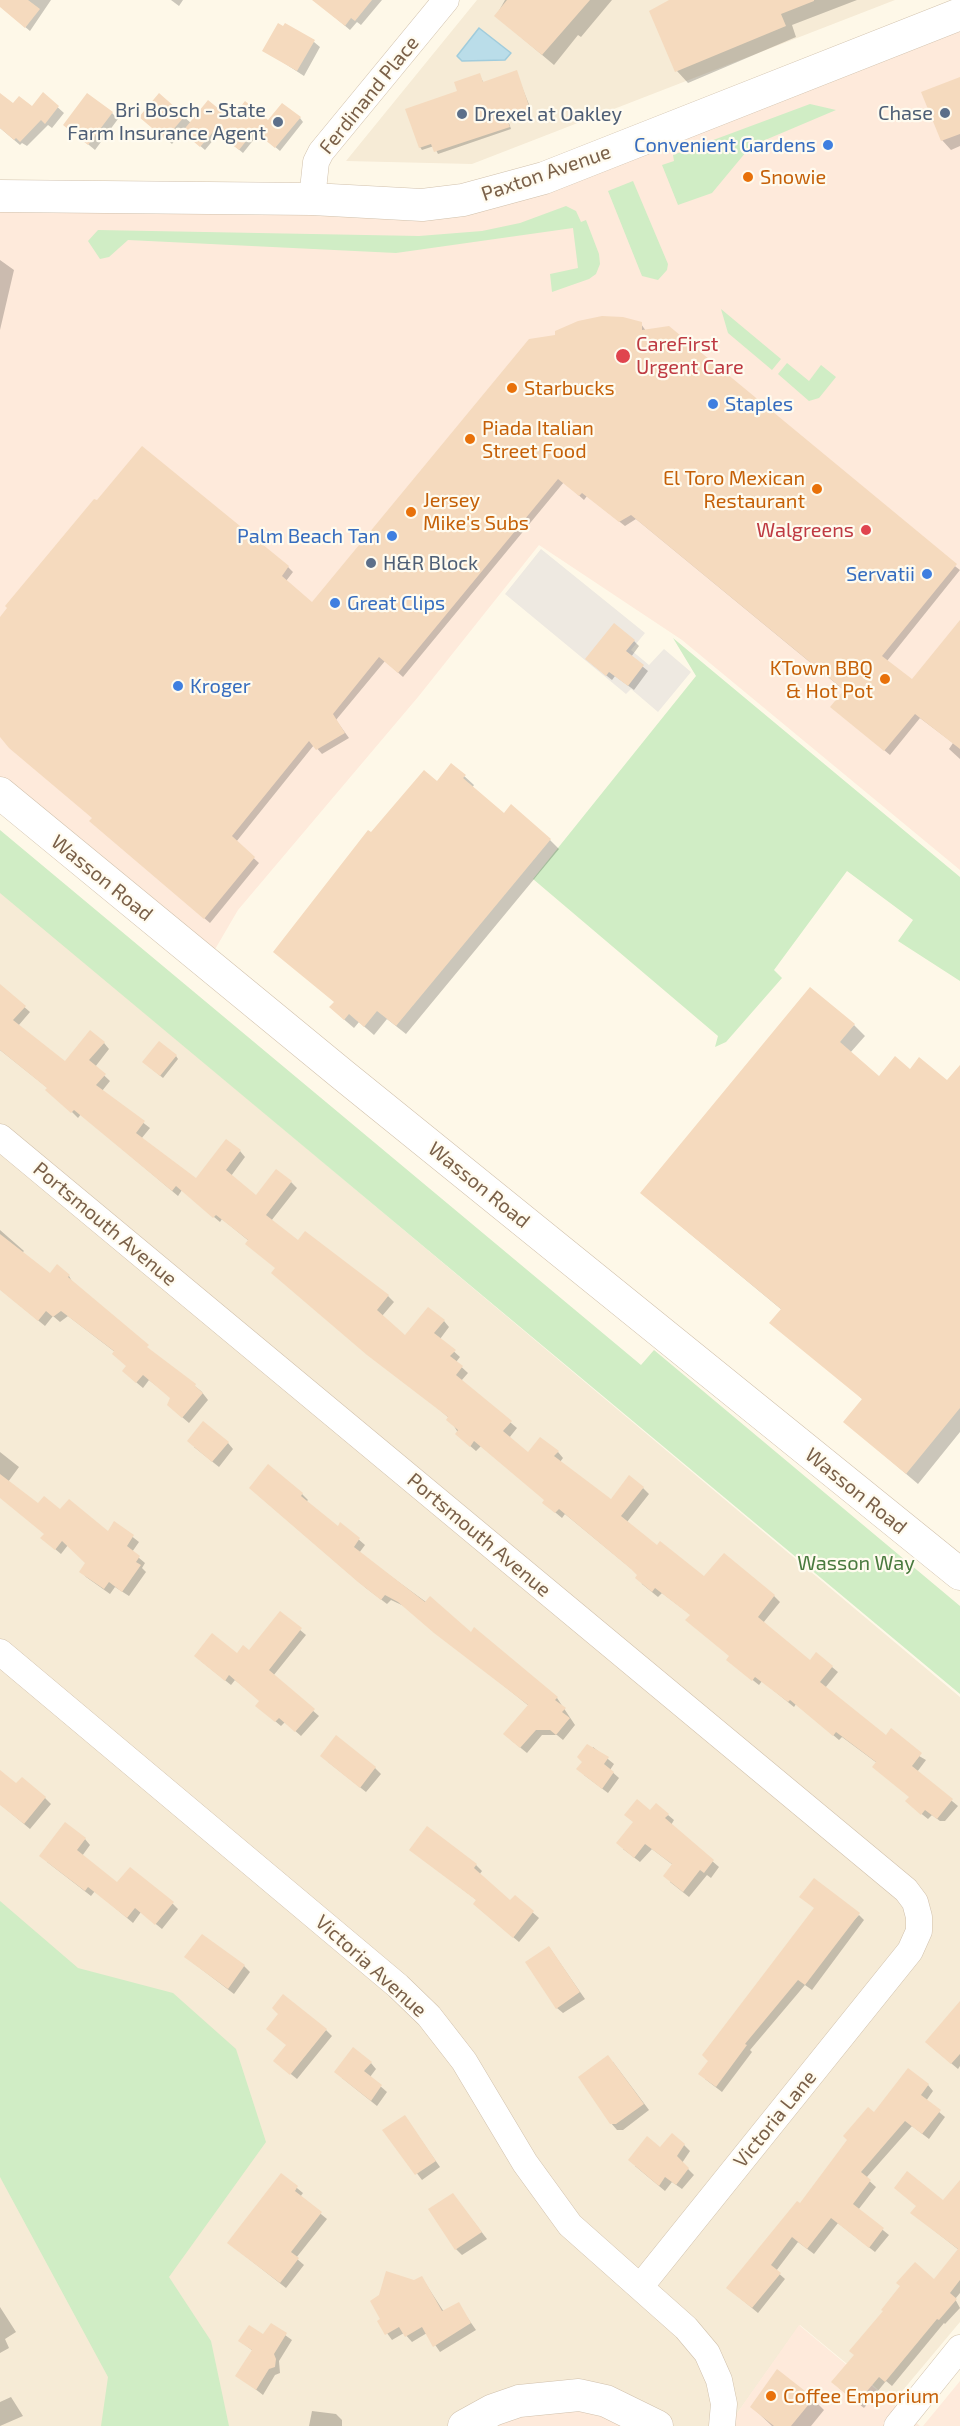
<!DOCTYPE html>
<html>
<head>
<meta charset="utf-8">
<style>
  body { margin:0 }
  canvas { display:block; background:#fef8e8 }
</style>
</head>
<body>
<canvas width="960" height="2426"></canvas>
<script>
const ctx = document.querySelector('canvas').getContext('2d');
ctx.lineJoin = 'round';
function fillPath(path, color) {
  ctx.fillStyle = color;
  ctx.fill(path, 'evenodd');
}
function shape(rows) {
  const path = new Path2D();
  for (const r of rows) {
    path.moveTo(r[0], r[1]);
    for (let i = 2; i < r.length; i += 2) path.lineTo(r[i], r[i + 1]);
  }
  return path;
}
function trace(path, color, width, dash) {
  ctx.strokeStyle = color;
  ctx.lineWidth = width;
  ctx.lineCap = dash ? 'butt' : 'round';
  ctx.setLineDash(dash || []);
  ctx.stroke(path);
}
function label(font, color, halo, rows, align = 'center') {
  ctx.font = font + ' "Exo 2",sans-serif';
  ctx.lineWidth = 4.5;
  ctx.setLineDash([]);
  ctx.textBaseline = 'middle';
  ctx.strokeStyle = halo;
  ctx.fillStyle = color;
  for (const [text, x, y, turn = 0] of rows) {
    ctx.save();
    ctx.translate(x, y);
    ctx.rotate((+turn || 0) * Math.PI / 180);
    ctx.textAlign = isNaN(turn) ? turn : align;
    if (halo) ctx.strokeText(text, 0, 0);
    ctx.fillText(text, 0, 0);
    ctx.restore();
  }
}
fillPath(shape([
  [477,0,895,0,472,164,346,161],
  [0,891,960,1697,960,2322,893,2402,800,2325,728,2426,0,2426]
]), '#f6ebd6');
fillPath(shape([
  [960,14,960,870,682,640,539,545,418,697,238,910,207,963,0,793,0,196,422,205],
  [799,2325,920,2426,728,2426],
  [960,2381,960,2426,923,2426],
  [553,2396,657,2426,464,2426]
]), '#feeadb');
fillPath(shape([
  [541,549,645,633,631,650,649,665,664,649,691,672,658,712,631,689,626,694,505,594]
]), '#eee9e1');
fillPath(shape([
  [810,104,836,110,751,146,712,193,678,205,662,165,674,161,673,155],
  [633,181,668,264,667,270,658,280,642,276,608,191],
  [566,206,576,211,581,222,586,220,599,254,600,264,596,274,589,279,552,292,550,274,578,268,573,228,396,253,128,240,109,257,100,259,88,241,98,230,419,236,482,231,520,223],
  [721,309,781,359,772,370,728,333],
  [787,363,809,381,821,365,836,377,819,398,809,401,778,374],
  [673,638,960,877,960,981,898,941,913,920,847,871,774,970,782,978,726,1042,715,1047,718,1036,533,879,696,676],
  [0,830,641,1365,654,1350,960,1606,960,1694,0,893],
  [0,1901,78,1968,173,1993,236,2049,266,2142,169,2277,211,2341,229,2426,101,2426,108,2377,0,2177]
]), '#d0edc5');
const water = shape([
  [479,28,511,53,505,60,462,61,457,56,479,28]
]);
fillPath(water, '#badde9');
trace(water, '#a0ccdc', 1.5);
fillPath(shape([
  [0,0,51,0,30,31,0,6],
  [171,0,183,0,179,6],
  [314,0,382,0,361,25,357,22,350,30],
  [505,0,612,0,581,37,578,35,554,65,496,16],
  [673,0,857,0,792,25,796,37,688,83,677,71,651,12],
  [314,42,320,47,304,76,264,50],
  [516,72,532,112,508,120,511,129,438,154,434,146,422,150,420,147,459,92,479,75,484,83],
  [960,78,960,146,951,150,942,140],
  [43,94,64,113,52,128,48,125,27,146,22,143,20,145,0,128,0,95,13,105,32,108],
  [112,113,118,119,95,150,65,125],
  [184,117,191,123,268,122,300,118,303,122,280,151,259,133,243,153,219,133,205,150,183,131,172,144,147,122],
  [0,260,14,270,0,330],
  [641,324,646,331,960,570,887,661,912,681,960,623,960,759,949,749,953,743,920,718,890,755,837,711,845,691,636,519,625,526,587,496,584,500,564,482,403,677,385,661,336,720,349,738,322,754,314,745,236,842,259,863,210,923,96,826,94,818,0,734,0,619,142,448,288,567,293,572,286,581,313,604],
  [634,641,639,646,631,657,648,671,634,690,615,676,612,680,592,664],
  [452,765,474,785,472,788,504,815,550,840,559,849,406,1034,387,1019,374,1035,359,1022,354,1028,340,1016,335,1003,372,834,437,783],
  [0,986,30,1012,18,1026,65,1064,104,1043,109,1049,95,1067,110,1081,102,1091,150,1128,141,1139,196,1180,240,1151,245,1157,231,1176,256,1197,291,1182,297,1188,271,1221,298,1242,305,1233,388,1296,394,1302,382,1316,405,1338,444,1321,449,1327,440,1339,460,1357,456,1362,468,1373,461,1381,517,1428,509,1438,529,1454,558,1452,563,1458,560,1462,611,1501,643,1488,649,1494,627,1522,657,1547,704,1578,774,1596,780,1602,763,1623,811,1662,832,1667,838,1672,825,1688,886,1737,926,1760,917,1772,958,1806,945,1821,940,1821,932,1815,928,1819,913,1807,910,1797,877,1763,842,1737,839,1740,796,1704,794,1707,762,1681,759,1685,734,1665,731,1657,691,1615,662,1593,658,1597,642,1584,639,1575,565,1514,562,1518,550,1508,546,1500,481,1446,476,1451,462,1439,449,1418,277,1269,249,1241,222,1219,220,1222,182,1190,178,1196,81,1114,78,1118,49,1089,0,1050],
  [854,1025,865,1036,850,1053,879,1078,910,1071,948,1083,960,1068,960,1432,918,1484,845,1422,863,1400,782,1310,653,1203],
  [176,1056,178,1059,163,1078,147,1065],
  [0,1230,24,1251,21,1254,50,1275,69,1276,73,1283,152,1353,201,1391,208,1400,189,1423,175,1411,172,1398,149,1380,143,1388,130,1377,128,1366,115,1352,68,1316,60,1322,53,1316,45,1326,0,1289],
  [228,1443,233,1449,219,1467,194,1447],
  [0,1452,19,1467,8,1482,39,1506,61,1511,108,1533,115,1523,139,1542,132,1552,145,1563,142,1568,146,1572,129,1596,115,1587,110,1594,86,1577,81,1571,87,1563,68,1545,61,1554,48,1543,45,1534,0,1495],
  [257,1494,302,1494,308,1500,306,1502,338,1528,341,1524,365,1545,359,1553,557,1698,575,1725,563,1740,557,1735,542,1735,527,1753,511,1740,529,1706,406,1607,391,1600,387,1604,366,1588],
  [280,1613,306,1635,273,1676,319,1716,301,1736,285,1722,281,1726,263,1711,261,1701,235,1680,231,1685,201,1661,249,1652],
  [593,1747,614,1764,610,1770,619,1778,608,1793,584,1775],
  [328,1762,375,1768,381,1774,366,1792],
  [0,1772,16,1785,45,1798,51,1804,30,1829,0,1804],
  [668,1815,674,1820,671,1825,719,1867,711,1878,707,1875,689,1897,670,1882,673,1865,652,1849,640,1862,623,1849],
  [427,1829,476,1865,482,1871,479,1875,511,1902,515,1897,539,1918,519,1942,481,1910,478,1901,411,1850],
  [85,1839,90,1845,82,1856,118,1884,173,1904,178,1909,162,1929,141,1912,133,1923,95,1891,91,1896,47,1862],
  [859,1915,864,1920,812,1990,805,1985,750,2050,752,2052,722,2092,705,2079,710,2061],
  [549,1947,585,1999,563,2013,557,2008],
  [192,1962,244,1966,250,1972,234,1994],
  [960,2021,960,2066,958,2069,933,2048],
  [326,2030,332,2036,297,2079,281,2066],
  [613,2062,649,2110,623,2130,617,2130,611,2123],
  [371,2063,376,2069,370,2077,387,2092,377,2106,342,2078],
  [928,2085,933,2091,926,2101,945,2117,929,2139,912,2126,866,2178,876,2187,858,2210,889,2235,875,2252,838,2223,814,2254,798,2242,776,2271,785,2279,758,2313,734,2293,874,2114],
  [405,2117,440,2167,422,2180,384,2130],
  [684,2145,690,2151,682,2163,694,2175,682,2189,672,2182,665,2191,635,2166,660,2149],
  [281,2175,303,2193,300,2197,327,2219,296,2258,304,2265,286,2288,235,2248],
  [960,2193,960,2293,955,2299,960,2308,945,2324,944,2323,892,2386,886,2381,864,2408,839,2388,935,2281,959,2250,912,2213,943,2202],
  [453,2195,487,2239,462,2255,456,2249],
  [422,2278,444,2312,458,2304,476,2330,440,2352,427,2333,412,2342,404,2333,392,2340,379,2322,415,2282],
  [0,2307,16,2332,5,2339,9,2348,0,2353],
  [271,2325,292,2340,279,2361,280,2373,275,2375,263,2395,237,2375,253,2351,240,2341,264,2336],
  [11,2397,23,2416,0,2426,0,2402],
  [813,2399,824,2410,811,2426,772,2426,752,2407],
  [312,2411,336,2414,342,2420,342,2426,309,2426]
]), '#0003');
fillPath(shape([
  [0,0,28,0,40,9,25,28,0,7],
  [312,0,372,0,355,21,351,18,345,26],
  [507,0,590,0,542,55,494,16],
  [669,0,814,0,814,1,781,14,786,26,675,72,649,11],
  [278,23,283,26,285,23,315,40,297,71,262,51],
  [517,70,530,109,506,117,510,127,434,152,431,144,419,148,405,109,457,91,454,82,480,73,483,82],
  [960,77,960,134,941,141,921,92],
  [43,92,59,106,45,124,41,120,20,142,16,138,14,140,0,128,0,93,13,103,19,96,32,106],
  [87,93,113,112,88,145,63,125],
  [159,93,185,116,165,139,139,117],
  [208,100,231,119,245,101,268,120,282,103,301,117,275,148,254,131,239,150,214,131,200,147,182,132],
  [602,316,623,317,642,322,642,330,669,326,957,564,882,656,912,679,960,620,960,749,915,714,884,751,830,707,844,690,631,515,619,522,582,493,579,496,558,479,398,673,379,657,333,714,345,733,316,750,309,741,232,836,255,857,204,919,89,821,92,818,9,748,0,737,0,617,7,608,5,606,94,499,97,500,142,446,289,566,282,576,312,602,529,339,555,335,555,331,578,321],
  [614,623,635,640,626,651,644,665,628,686,609,672,606,676,585,659],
  [451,763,466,775,463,778,504,813,511,804,551,839,396,1026,377,1011,364,1027,349,1014,344,1020,329,1007,334,1002,273,952,368,830,371,832,424,770,437,781],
  [0,984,26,1006,13,1020,65,1061,90,1030,105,1042,89,1060,106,1074,96,1085,145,1121,136,1133,196,1178,226,1139,241,1150,226,1170,256,1195,276,1169,292,1181,266,1215,298,1240,305,1231,389,1295,377,1310,405,1335,428,1307,445,1320,434,1333,456,1350,450,1356,463,1366,456,1375,512,1421,503,1431,528,1452,540,1437,559,1451,554,1456,611,1499,629,1475,644,1487,621,1516,657,1545,660,1541,704,1576,724,1553,775,1595,758,1617,810,1660,816,1652,833,1666,820,1682,886,1735,891,1728,922,1753,912,1766,953,1799,937,1819,925,1810,921,1815,905,1801,909,1797,872,1767,876,1762,836,1732,833,1736,790,1700,788,1702,755,1677,752,1681,726,1660,729,1656,685,1620,690,1615,655,1588,652,1592,635,1578,637,1575,631,1569,559,1509,555,1513,542,1503,544,1500,474,1441,470,1447,455,1434,458,1430,446,1420,448,1417,367,1355,271,1273,275,1268,245,1244,248,1240,216,1215,213,1218,176,1186,172,1191,74,1110,71,1113,45,1090,47,1088,0,1050],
  [810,987,855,1024,840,1042,879,1076,895,1056,910,1069,919,1057,947,1080,960,1065,960,1408,906,1474,843,1422,862,1399,769,1323,781,1309,640,1193],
  [159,1041,177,1055,160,1076,142,1062],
  [0,1234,50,1273,57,1264,70,1275,68,1277,149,1345,147,1347,196,1384,195,1386,203,1393,182,1418,167,1405,170,1398,143,1375,136,1383,122,1371,126,1366,112,1354,114,1351,61,1311,53,1317,46,1311,38,1321,0,1290],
  [203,1421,229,1442,212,1462,187,1441],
  [268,1464,303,1493,301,1496,338,1526,340,1522,360,1538,354,1547,425,1602,430,1596,471,1632,474,1627,558,1697,555,1700,566,1708,562,1712,570,1718,556,1735,550,1730,536,1730,520,1748,503,1734,528,1705,434,1633,398,1602,385,1595,381,1600,358,1582,249,1488],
  [0,1474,38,1503,44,1496,60,1509,69,1499,108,1531,114,1521,134,1535,127,1546,140,1556,136,1562,141,1565,122,1592,109,1582,104,1589,79,1572,85,1563,62,1541,55,1550,40,1538,44,1534,0,1498],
  [280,1611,302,1628,269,1670,315,1709,295,1732,279,1718,275,1722,255,1706,259,1701,229,1675,225,1681,194,1656,212,1633,237,1653,243,1645,249,1650],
  [336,1735,376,1767,360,1788,320,1756],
  [587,1744,609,1757,604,1764,614,1772,602,1789,576,1769,582,1762,577,1757],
  [0,1770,16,1783,22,1777,46,1797,24,1824,0,1805],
  [637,1799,650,1810,656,1803,669,1814,665,1818,714,1860,704,1873,700,1870,683,1892,663,1876,672,1864,645,1844,634,1858,616,1843,633,1822,624,1815],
  [65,1822,86,1838,77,1850,117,1882,130,1867,174,1902,155,1925,135,1908,127,1918,88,1887,85,1891,39,1856],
  [427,1826,477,1864,474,1868,510,1900,515,1895,534,1911,513,1938,473,1904,476,1900,409,1850],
  [814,1878,860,1913,805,1985,798,1980,745,2044,747,2045,716,2087,698,2074,708,2061,702,2055,814,1908,799,1897],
  [202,1934,245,1965,228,1989,184,1957],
  [549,1946,580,1992,556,2009,525,1962],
  [283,1994,327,2029,290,2075,273,2061,286,2045,266,2029,278,2014,272,2008],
  [960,2001,960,2054,951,2064,925,2042],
  [353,2047,372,2062,364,2071,382,2085,371,2101,334,2072],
  [608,2055,644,2104,616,2124,610,2124,578,2077],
  [908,2068,929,2084,921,2095,941,2110,922,2134,905,2121,861,2172,871,2180,853,2204,884,2228,869,2248,831,2218,807,2249,792,2237,771,2265,781,2273,752,2308,726,2288,797,2201,800,2203,847,2140,843,2136,868,2107,874,2112],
  [405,2115,436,2161,415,2175,382,2130],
  [672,2133,685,2144,677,2156,689,2168,676,2185,665,2177,659,2186,628,2160,647,2136,660,2147],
  [907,2171,943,2200,960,2180,960,2280,950,2293,957,2299,939,2320,937,2319,885,2382,879,2377,857,2403,831,2382,854,2355,849,2351,883,2311,881,2310,900,2286,896,2283,915,2262,934,2279,958,2249,910,2213,916,2206,894,2188],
  [281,2173,298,2186,295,2191,322,2212,291,2252,299,2258,280,2283,227,2243],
  [453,2193,482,2232,455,2250,428,2209],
  [386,2271,414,2280,422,2276,442,2311,459,2302,471,2323,433,2347,422,2327,405,2337,399,2327,385,2335,377,2321,380,2319,370,2301,379,2295],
  [271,2323,287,2333,274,2354,276,2359,275,2367,269,2369,256,2390,235,2376,252,2350,238,2341,249,2325,263,2334],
  [777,2369,814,2398,791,2426,774,2426,750,2407]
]), '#f5dabe');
const minor = shape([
  [312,199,316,162,321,152,446,0],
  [0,1137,906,1890,915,1902,919,1917,919,1931,910,1951,640,2287],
  [0,1652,398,1986,429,2016,464,2061,525,2163,570,2225,686,2328,707,2353,719,2380,724,2404,722,2426],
  [897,2426,960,2348]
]);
const tertiary = shape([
  [0,196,312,199,422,205,463,200,544,178,960,14],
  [0,793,343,1075,960,1574],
  [464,2426,493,2410,519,2401,579,2395,606,2401,657,2426]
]);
trace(minor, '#d1c1ac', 27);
trace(tertiary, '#d1c1ac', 33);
trace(minor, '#fff', 26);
trace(tertiary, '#fff', 32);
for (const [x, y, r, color] of [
  [945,113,6,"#5c6f8a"],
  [462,114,6,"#5c6f8a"],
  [278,122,6,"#5c6f8a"],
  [828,145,6,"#3f7fe0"],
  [748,177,6,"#e8710a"],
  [623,356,8,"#e0444e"],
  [512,388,6,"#e8710a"],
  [713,404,6,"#3f7fe0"],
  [470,439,6,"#e8710a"],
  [817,489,6,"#e8710a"],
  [411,512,6,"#e8710a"],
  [866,530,6,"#e0444e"],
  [392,536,6,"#3f7fe0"],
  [371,563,6,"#5c6f8a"],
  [927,574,6,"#3f7fe0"],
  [335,603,6,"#3f7fe0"],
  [885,679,6,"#e8710a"],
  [178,686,6,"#3f7fe0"],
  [771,2396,6,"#e8710a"]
]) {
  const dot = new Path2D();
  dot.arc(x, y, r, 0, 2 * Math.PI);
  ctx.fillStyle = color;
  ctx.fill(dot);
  trace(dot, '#fffbef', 2);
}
label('20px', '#7a6049', '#fffbef', [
  ["Ferdinand Place",369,95,-51],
  ["Paxton Avenue",546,173,-19],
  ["Wasson Road",102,878,39],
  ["Wasson Road",479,1185,39],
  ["Portsmouth Avenue",105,1224,40],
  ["Wasson Road",856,1491,39],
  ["Portsmouth Avenue",479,1535,40],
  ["Victoria Avenue",371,1966,42],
  ["Victoria Lane",775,2119,-51]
]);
label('20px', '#4e5e75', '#fffbef', [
  ["Bri Bosch - State",266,110],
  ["Farm Insurance Agent",266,133],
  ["Chase",933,113],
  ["Drexel at Oakley",474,114,"left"],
  ["H&R Block",383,563,"left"]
], 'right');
label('20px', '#366cbe', '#fffbef', [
  ["Convenient Gardens",816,145],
  ["Staples",725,404,"left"],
  ["Palm Beach Tan",380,536],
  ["Servatii",915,574],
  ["Great Clips",347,603,"left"],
  ["Kroger",190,686,"left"]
], 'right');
label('20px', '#c56008', '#fffbef', [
  ["Snowie",760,177],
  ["Starbucks",524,388],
  ["Piada Italian",482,428],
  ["Street Food",482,451],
  ["El Toro Mexican",805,478,"right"],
  ["Restaurant",805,501,"right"],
  ["Jersey",423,500],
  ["Mike's Subs",423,523],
  ["KTown BBQ",873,668,"right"],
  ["& Hot Pot",873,691,"right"],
  ["Coffee Emporium",783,2396]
], 'left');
label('20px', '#be3a42', '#fffbef', [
  ["CareFirst",636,344],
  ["Urgent Care",636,367],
  ["Walgreens",854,530,"right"]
], 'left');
label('20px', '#497a3e', '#fffbef', [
  ["Wasson Way",856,1563]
]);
</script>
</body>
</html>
